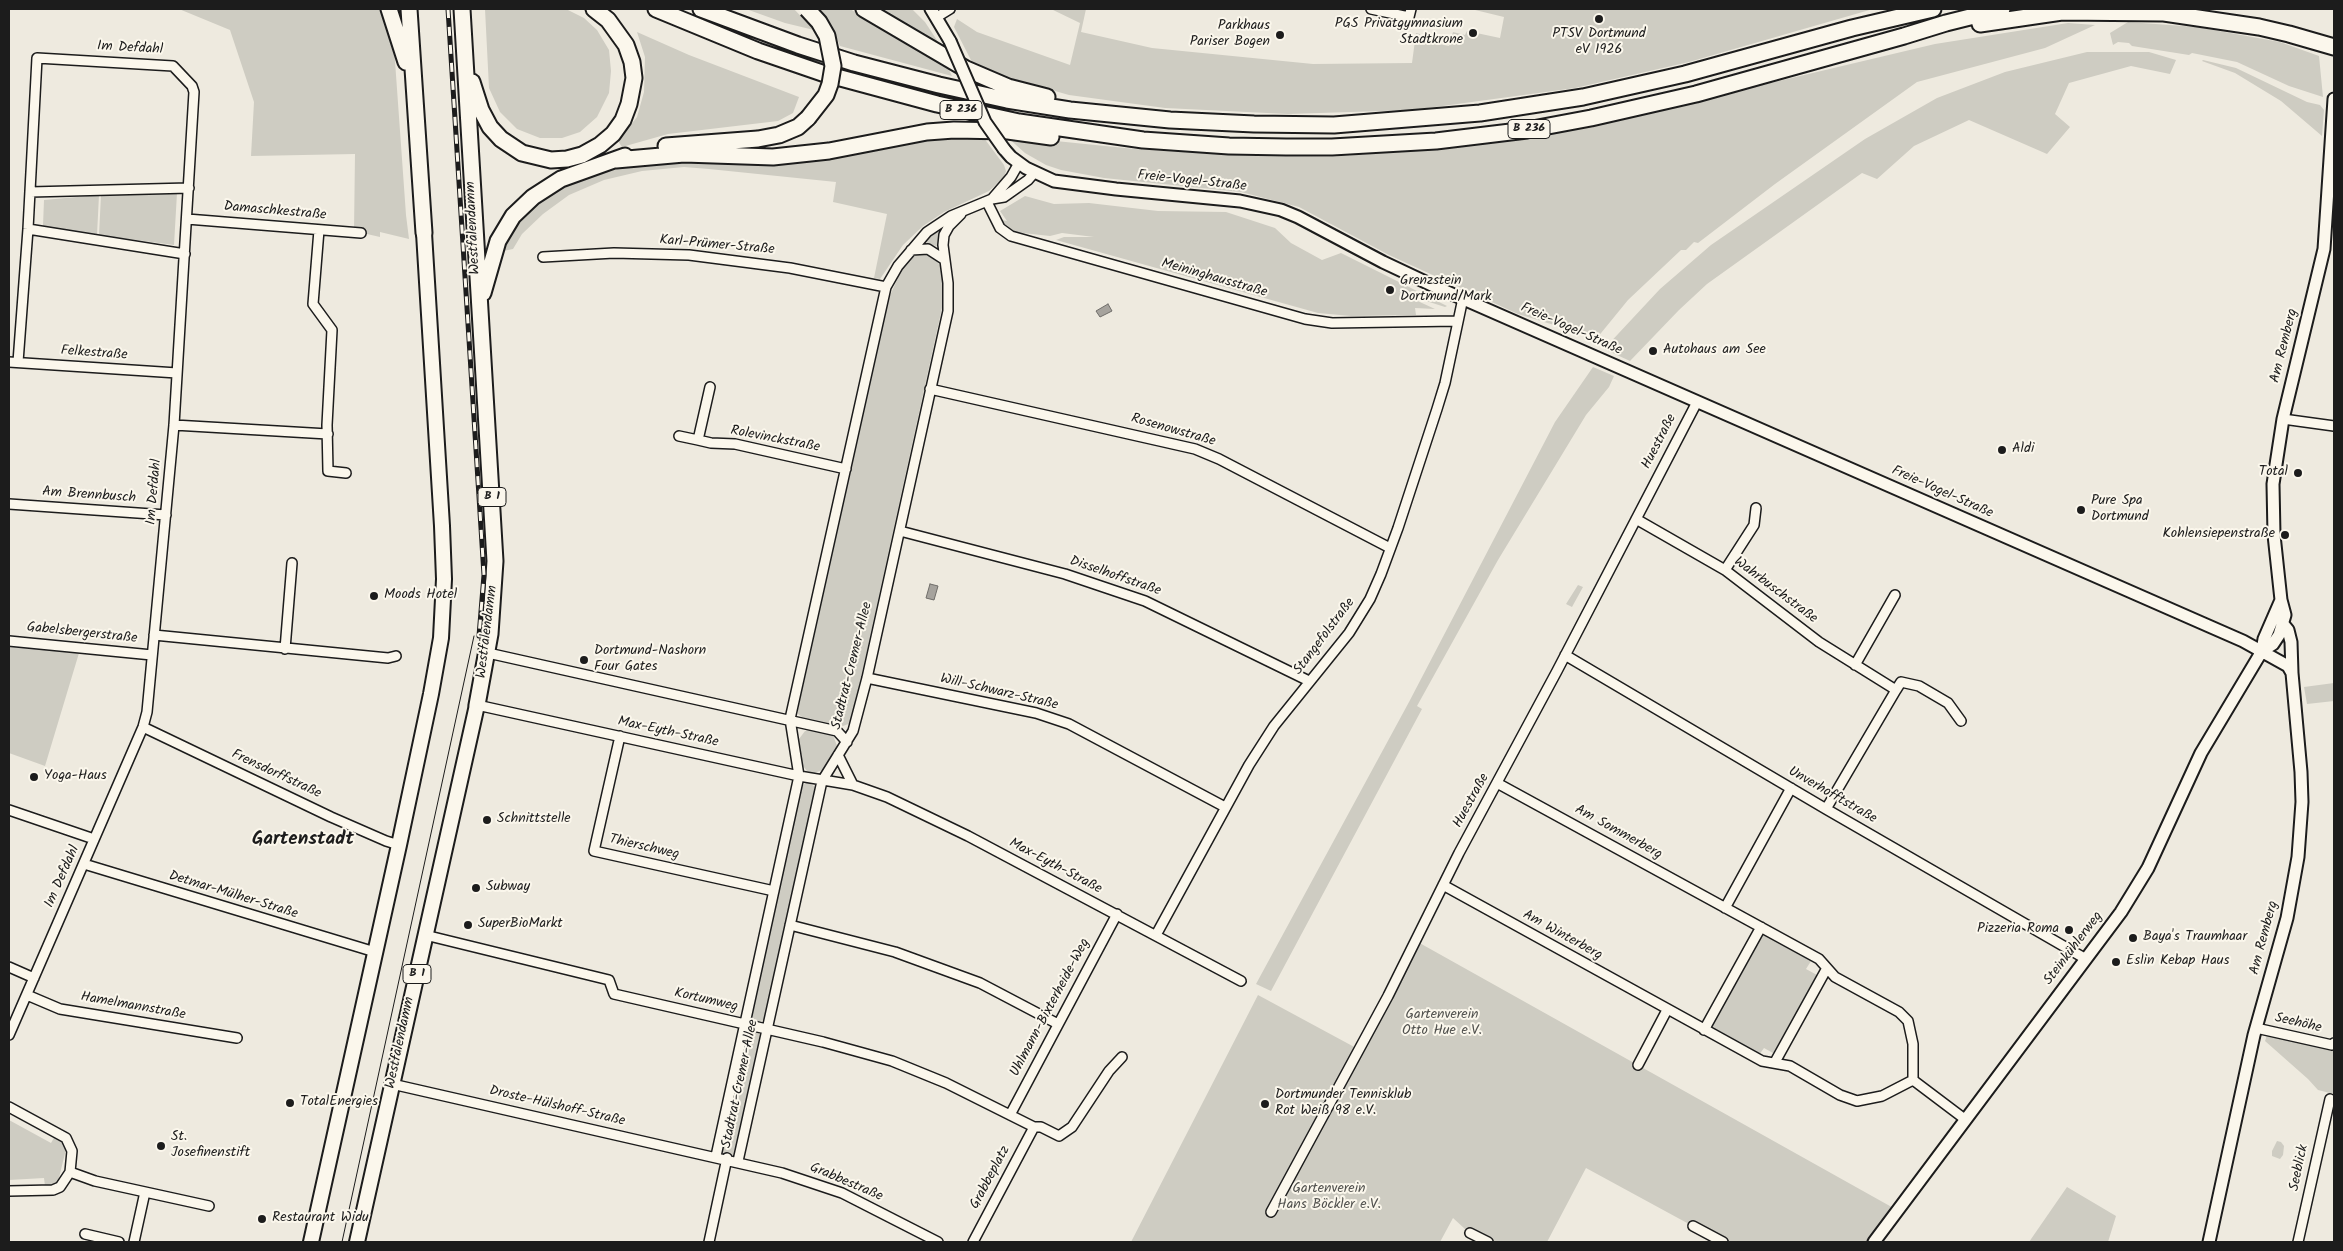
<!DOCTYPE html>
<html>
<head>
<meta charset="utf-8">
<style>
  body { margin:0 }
  #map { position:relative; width:2343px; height:1251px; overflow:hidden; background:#eeeadf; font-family:Kalam,sans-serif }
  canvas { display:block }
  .frame { position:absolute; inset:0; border:10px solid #1c1c1c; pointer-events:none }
</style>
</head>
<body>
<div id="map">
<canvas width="2343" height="1251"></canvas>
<div class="frame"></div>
</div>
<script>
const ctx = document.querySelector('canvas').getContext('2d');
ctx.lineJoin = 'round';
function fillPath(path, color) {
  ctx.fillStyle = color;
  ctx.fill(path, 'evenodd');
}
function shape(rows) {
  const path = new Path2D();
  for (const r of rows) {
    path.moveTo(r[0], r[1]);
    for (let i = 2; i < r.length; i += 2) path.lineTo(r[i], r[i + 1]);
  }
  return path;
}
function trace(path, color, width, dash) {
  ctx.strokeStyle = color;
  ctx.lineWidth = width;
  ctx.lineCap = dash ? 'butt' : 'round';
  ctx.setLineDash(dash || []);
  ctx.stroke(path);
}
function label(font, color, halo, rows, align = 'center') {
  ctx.font = font + ' Kalam,sans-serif';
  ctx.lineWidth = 4;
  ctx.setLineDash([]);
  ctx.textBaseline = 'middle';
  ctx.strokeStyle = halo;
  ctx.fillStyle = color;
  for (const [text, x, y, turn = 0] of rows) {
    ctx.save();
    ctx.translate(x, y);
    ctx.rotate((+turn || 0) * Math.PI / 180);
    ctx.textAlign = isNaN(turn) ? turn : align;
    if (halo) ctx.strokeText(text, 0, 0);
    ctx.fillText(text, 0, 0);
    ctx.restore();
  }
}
fillPath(shape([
  [179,9,382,9,393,33,406,215,409,239,380,232,380,237,354,231,355,154,251,156,254,102,230,30],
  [485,9,566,9,584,18,597,30,609,50,611,71,609,93,597,117,580,132,562,138,540,138,517,129,500,112,489,88],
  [746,9,794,9,814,30,785,23],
  [818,9,850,9,948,68,952,76,840,46,830,23],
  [877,9,912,9,925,22,944,51],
  [1051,9,1086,9,1081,32,1152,48,1313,64,1412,63,1416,33,1420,34,1419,40,1449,46,1453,32,1465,35,1467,31,1500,38,1504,17,1471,9,1873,9,1689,62,1575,88,1413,110,1288,114,1165,108,1069,95,1006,77,973,64,954,27,957,19,977,32,1070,65,1080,23],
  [2128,22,2197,27,2280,42,2319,56,2323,97,2289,86,2237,62,2192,53,2189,55,2132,46,2129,43,2118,42,2113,45,2110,33],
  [2068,23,2095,25,2045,48,1917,82,1775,184,1698,243,1694,242,1686,250,1681,250,1628,300,1597,338,1518,314,1389,255,1299,207,1241,192,1104,178,1061,170,1046,165,1025,153,1006,136,1135,149,1250,156,1328,157,1455,148,1568,131,1935,44],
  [637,32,689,55,799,97,793,113,778,121,668,134,622,147,618,141,637,117,644,92,645,57],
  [2087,52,2149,52,2176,60,2170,74,2131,66,2069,83,2055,114,2070,127,2047,154,1969,120,1914,146,1877,179,1862,173,1707,284,1679,310,1630,361,1604,349,1660,289,1711,245,1865,139,1937,98,2005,72],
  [2203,60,2236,68,2307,102,2320,105,2324,110,2322,136,2281,101,2235,73,2202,61],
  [981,134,1004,165,1006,171,1004,177,989,191,944,212,923,226,903,245,880,279,874,278,887,214,833,202,836,182,709,169,684,167,642,171,604,180,569,195,543,214,522,234,513,249,503,251,510,235,524,216,540,200,581,178,624,165],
  [177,193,174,245,99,235,101,195],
  [99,195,97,235,43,226,44,200],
  [1025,196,1054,204,1089,203,1158,211,1226,212,1275,228,1291,243,1322,260,1341,253,1447,306,1445,307,1398,292,1435,309,1415,308,1416,315,1351,316,1318,313,1056,240,1064,237,1094,237,1062,233,1050,236,1014,232,1007,228,1002,220,1007,221,1000,211],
  [944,224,939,247,924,242,929,236],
  [921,253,932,255,942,268,942,308,851,723,843,726,802,717,798,714,798,709,888,300,901,271,910,258],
  [1593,367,1614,376,1609,387,1586,415,1498,560,1417,706,1422,709,1271,991,1256,984,1409,702,1555,422],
  [1578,585,1583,587,1572,607,1566,604],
  [9,645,79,653,45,766,9,753],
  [2334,683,2334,701,2307,704,2304,687],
  [812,729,833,735,837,746,836,751,823,770,814,773,807,771,803,766,799,739,805,731],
  [808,782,815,787,800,857,764,1020,756,1022,752,1016,763,962,802,788,803,785],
  [1763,935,1811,961,1806,969,1817,975,1773,1053,1764,1048,1759,1055,1711,1028],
  [1416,941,1897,1210,1874,1242,1722,1242,1586,1168,1547,1242,1493,1242,1465,1229,1453,1218,1440,1242,1131,1242,1258,995,1358,1049],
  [751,1031,757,1031,761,1036,734,1155,729,1157,723,1153,722,1149,748,1034],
  [2267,1035,2334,1051,2334,1094,2318,1090,2308,1079,2265,1041],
  [9,1120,51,1143,55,1136,65,1144,66,1149,58,1182,56,1184,45,1186,44,1178,9,1180],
  [2277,1141,2281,1142,2284,1146,2283,1155,2280,1159,2272,1156,2272,1151],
  [2067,1187,2116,1216,2108,1242,2029,1242]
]), '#ceccc2');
const water = shape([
  [1108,304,1112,311,1100,317,1096,311,1108,304],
  [930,584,938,586,934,600,926,598,930,584]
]);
fillPath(water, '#a6a39d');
trace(water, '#6f6d69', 1);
const minor = shape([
  [1371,9,1409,17,1411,9],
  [937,17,950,9],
  [30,192,189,188],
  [992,199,1011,177,1019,163],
  [987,202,1000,228,1011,236,1305,319,1332,323,1456,321],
  [187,219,361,233],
  [28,229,185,254],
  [319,230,313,304,332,330,327,425,328,471,346,473],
  [911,250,928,249,945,260],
  [543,257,614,253,689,255,790,268,886,287],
  [9,362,177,373],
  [710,387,698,440,711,443,735,444,846,469],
  [930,389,1195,449,1219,459,1390,548],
  [2283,419,2334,426],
  [174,425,328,434],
  [679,436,698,440],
  [9,504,166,515],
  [1636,519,1725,570,1819,642,1896,690,1901,682,1919,686,1948,703,1961,721],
  [900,531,1065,574,1145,601,1309,681],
  [1725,570,1754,525,1756,508],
  [154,635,388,658,396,656],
  [9,641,152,655],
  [285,649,292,563],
  [488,653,837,731,847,742],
  [1565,655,1826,809,2086,959],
  [1855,665,1895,595],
  [867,678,1036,713,1069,724,1225,807],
  [477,705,799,776,853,785,887,797,968,836,1241,981],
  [143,727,331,817,386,841,399,845],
  [620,736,594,851,774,891],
  [838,755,853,785],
  [1497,783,1819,959,1835,977,1899,1012,1908,1021,1913,1044,1913,1080],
  [1826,809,1896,690],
  [9,810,94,839],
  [84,864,375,952],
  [1443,885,1762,1061,1790,1066,1840,1095,1857,1101,1882,1096,1913,1080,1966,1120],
  [1725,908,1791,788],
  [790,925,895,952,980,983,1058,1024],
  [425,935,609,980,614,994,823,1042,892,1061,946,1083,1034,1127,1041,1127,1059,1136,1072,1127,1109,1071,1122,1057],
  [1156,935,1249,765,1274,726,1349,633,1370,599,1381,574,1398,528,1437,409,1445,383,1463,298],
  [9,967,34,978],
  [27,995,60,1009,237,1038],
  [2256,1028,2332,1045,2334,1043],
  [1704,1030,1761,927],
  [9,1035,143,727,147,712,174,425,194,92,192,86,173,66,37,58,28,229,18,362],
  [1775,1062,1827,968],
  [1638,1065,1667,1010],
  [392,1084,782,1173,842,1193,938,1242],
  [9,1107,66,1138,72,1151,70,1172,60,1187,53,1190,9,1191],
  [1010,1115,1117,914],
  [716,1156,799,776,790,719,886,287,898,266,927,232,951,216,992,199,1004,197,1028,180,1034,173],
  [738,1161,822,781,853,731,867,678,948,311,948,283,943,245,944,235,949,226,961,214],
  [70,1172,95,1181,209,1206],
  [1271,1212,1388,996,1459,853,1557,671,1697,402],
  [1693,1226,1723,1242],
  [1470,1233,1488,1242],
  [85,1234,119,1242],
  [134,1242,145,1192],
  [709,1242,727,1158],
  [973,1242,1034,1127],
  [2298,1242,2330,1099]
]);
const tertiary = shape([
  [931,9,950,41],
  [1004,149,1011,157,1026,168,1054,181,1116,189,1240,201,1281,210,1298,217,1383,262,1436,287,2211,627,2243,641,2288,666,2292,673,2301,772,2302,802,2298,857,2287,918,2254,1035,2209,1242],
  [2283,624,2288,630,2291,642,2292,673],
  [2262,651,2273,644,2279,635,2285,615,2281,600,2274,535,2273,484,2283,419,2324,249,2334,99],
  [1874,1242,2121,912,2148,868,2201,753,2262,651,2264,639,2281,600]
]);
const primary = shape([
  [311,1242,399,845,431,694,441,638,444,579,442,526,424,233],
  [357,1242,477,705]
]);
const trunk = shape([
  [389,9,406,62],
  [409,9,424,233],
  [462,9,495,561,490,634,477,705],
  [656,9,758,51,822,73,937,104,1019,122,1143,140,1229,146,1286,147,1332,147,1436,141,1527,130,1591,118,1696,94,1904,36,1946,23,2002,9],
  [701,9,798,45,854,63,939,85,1007,100,1070,110,1170,120,1254,124,1334,125,1480,113,1583,97,1685,74,1852,28,1933,9],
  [864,9,966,69,1008,87,1047,97],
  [1980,24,2062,12,2164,13,2259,27,2289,34,2334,47],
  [472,82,481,110,490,127,501,139,522,153,551,160,567,159,582,155,600,145,613,134,623,120,629,104,634,78,632,62,626,45,608,20,594,9],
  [666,146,758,139,779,135,798,127,808,118],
  [616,160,684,154,773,157,829,151,927,132,954,130,1008,131,1051,137],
  [483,293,498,241,513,216,533,197,561,179,625,156]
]);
trace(minor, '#1c1c1c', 12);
trace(tertiary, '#1c1c1c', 15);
trace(primary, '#1c1c1c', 18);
trace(trunk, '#1c1c1c', 19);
trace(minor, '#fbf7ec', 9);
trace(tertiary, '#fbf7ec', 11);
trace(primary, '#fbf7ec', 14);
trace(trunk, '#fbf7ec', 15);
trace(shape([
  [342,1242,474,636]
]), '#1c1c1c', 1);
const rail = shape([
  [448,9,484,575,479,636]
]);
trace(rail, '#1c1c1c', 5);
trace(rail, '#fbf7ec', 3, [9]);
const tertiaryBridge = shape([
  [950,41,985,122,1004,149]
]);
const trunkBridge = shape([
  [807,9,819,22,827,36,833,66,830,84,826,95,808,118]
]);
trace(tertiaryBridge, '#1c1c1c', 15, []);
trace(trunkBridge, '#1c1c1c', 19, []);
trace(tertiaryBridge, '#fbf7ec', 11);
trace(trunkBridge, '#fbf7ec', 15);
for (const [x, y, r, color] of [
  [1599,19,5,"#1c1c1c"],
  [1473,33,5,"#1c1c1c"],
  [1280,35,5,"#1c1c1c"],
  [1390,290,5,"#1c1c1c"],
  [1653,351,5,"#1c1c1c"],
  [2002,450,5,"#1c1c1c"],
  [2298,473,5,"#1c1c1c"],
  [2081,510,5,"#1c1c1c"],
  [2285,535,5,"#1c1c1c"],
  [374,596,5,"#1c1c1c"],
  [584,660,5,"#1c1c1c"],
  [34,777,5,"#1c1c1c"],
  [487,820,5,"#1c1c1c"],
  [476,888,5,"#1c1c1c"],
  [468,925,5,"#1c1c1c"],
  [2069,930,5,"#1c1c1c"],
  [2133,938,5,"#1c1c1c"],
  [2116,962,5,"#1c1c1c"],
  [290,1103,5,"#1c1c1c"],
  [1265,1104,5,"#1c1c1c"],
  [161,1146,5,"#1c1c1c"],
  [262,1219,5,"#1c1c1c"]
]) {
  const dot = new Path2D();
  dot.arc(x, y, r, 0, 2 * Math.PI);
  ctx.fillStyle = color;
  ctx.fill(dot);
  trace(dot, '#fbf7ec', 2);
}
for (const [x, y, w] of [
  [961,110,42],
  [1529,129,42],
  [492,497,28],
  [417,974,28]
]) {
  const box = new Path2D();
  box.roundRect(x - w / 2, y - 9.5, w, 19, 4);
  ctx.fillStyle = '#fbf7ec';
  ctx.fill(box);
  trace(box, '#1c1c1c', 1);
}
label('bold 12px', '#1c1c1c', null, [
  ["B 236",961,110],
  ["B 236",1529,129],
  ["B 1",492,497],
  ["B 1",417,974]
]);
label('14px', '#1c1c1c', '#fbf7ec', [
  ["PGS Privatgymnasium",1463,25,"right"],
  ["Stadtkrone",1463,41,"right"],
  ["Parkhaus",1270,27,"right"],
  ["Pariser Bogen",1270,43,"right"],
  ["PTSV Dortmund",1599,35,"center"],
  ["eV 1926",1599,51,"center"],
  ["Grenzstein",1400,282],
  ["Dortmund/Mark",1400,298],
  ["Autohaus am See",1663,351],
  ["Aldi",2012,450],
  ["Total",2288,473,"right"],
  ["Pure Spa",2091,502],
  ["Dortmund",2091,518],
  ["Kohlensiepenstraße",2275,535,"right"],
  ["Moods Hotel",384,596],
  ["Dortmund-Nashorn",594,652],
  ["Four Gates",594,668],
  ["Yoga-Haus",44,777],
  ["Schnittstelle",497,820],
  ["Subway",486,888],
  ["SuperBioMarkt",478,925],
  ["Pizzeria Roma",2059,930,"right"],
  ["Baya's Traumhaar",2143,938],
  ["Eslin Kebap Haus",2126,962],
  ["Dortmunder Tennisklub",1275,1096],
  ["Rot Weiß 98 e.V.",1275,1112],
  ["TotalEnergies",300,1103],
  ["St.",171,1138],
  ["Josefinenstift",171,1154],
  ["Restaurant Widu",272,1219]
], 'left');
label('14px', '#1c1c1c', '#fbf7ec', [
  ["Im Defdahl",130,49,3],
  ["Freie-Vogel-Straße",1192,182,6],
  ["Damaschkestraße",275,212,5],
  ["Westfalendamm",474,228,-93],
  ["Karl-Prümer-Straße",717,246,5],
  ["Meininghausstraße",1214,279,16],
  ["Freie-Vogel-Straße",1571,330,24],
  ["Am Remberg",2285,346,-76],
  ["Felkestraße",94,354,4],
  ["Rosenowstraße",1173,431,16],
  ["Rolevinckstraße",775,440,11],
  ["Huestraße",1660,442,-63],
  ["Im Defdahl",155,492,-85],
  ["Freie-Vogel-Straße",1942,493,24],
  ["Am Brennbusch",89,496,4],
  ["Disselhoffstraße",1115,577,19],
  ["Wahrbuschstraße",1775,591,37],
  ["Westfalendamm",488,632,-83],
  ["Gabelsbergerstraße",82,634,6],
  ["Stangefolstraße",1325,637,-53],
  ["Stadtrat-Cremer-Allee",853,666,-76],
  ["Will-Schwarz-Straße",999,693,13],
  ["Max-Eyth-Straße",668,733,12],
  ["Frensdorffstraße",276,775,25],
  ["Unverhofftstraße",1832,796,30],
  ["Huestraße",1472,801,-61],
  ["Am Sommerberg",1618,833,29],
  ["Thierschweg",644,848,13],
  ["Max-Eyth-Straße",1055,867,28],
  ["Im Defdahl",63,877,-66],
  ["Detmar-Mülher-Straße",233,896,17],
  ["Am Winterberg",1562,936,29],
  ["Am Remberg",2265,938,-75],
  ["Steinkühlerweg",2074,949,-53],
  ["Kortumweg",706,1001,13],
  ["Hamelmannstraße",133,1007,10],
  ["Uhlmann-Bixterheide-Weg",1051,1008,-62],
  ["Seehöhe",2298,1024,13],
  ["Westfalendamm",401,1043,-78],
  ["Stadtrat-Cremer-Allee",741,1084,-78],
  ["Droste-Hülshoff-Straße",557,1107,13],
  ["Seeblick",2300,1168,-78],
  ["Grabbeplatz",991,1178,-62],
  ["Grabbestraße",846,1183,23]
]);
label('14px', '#51514e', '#fbf7ec', [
  ["Gartenverein",1442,1016],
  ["Otto Hue e.V.",1442,1032],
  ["Gartenverein",1329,1190],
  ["Hans Böckler e.V.",1329,1206]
]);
label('bold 19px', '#1c1c1c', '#fbf7ec', [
  ["Gartenstadt",303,841]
]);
</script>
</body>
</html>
